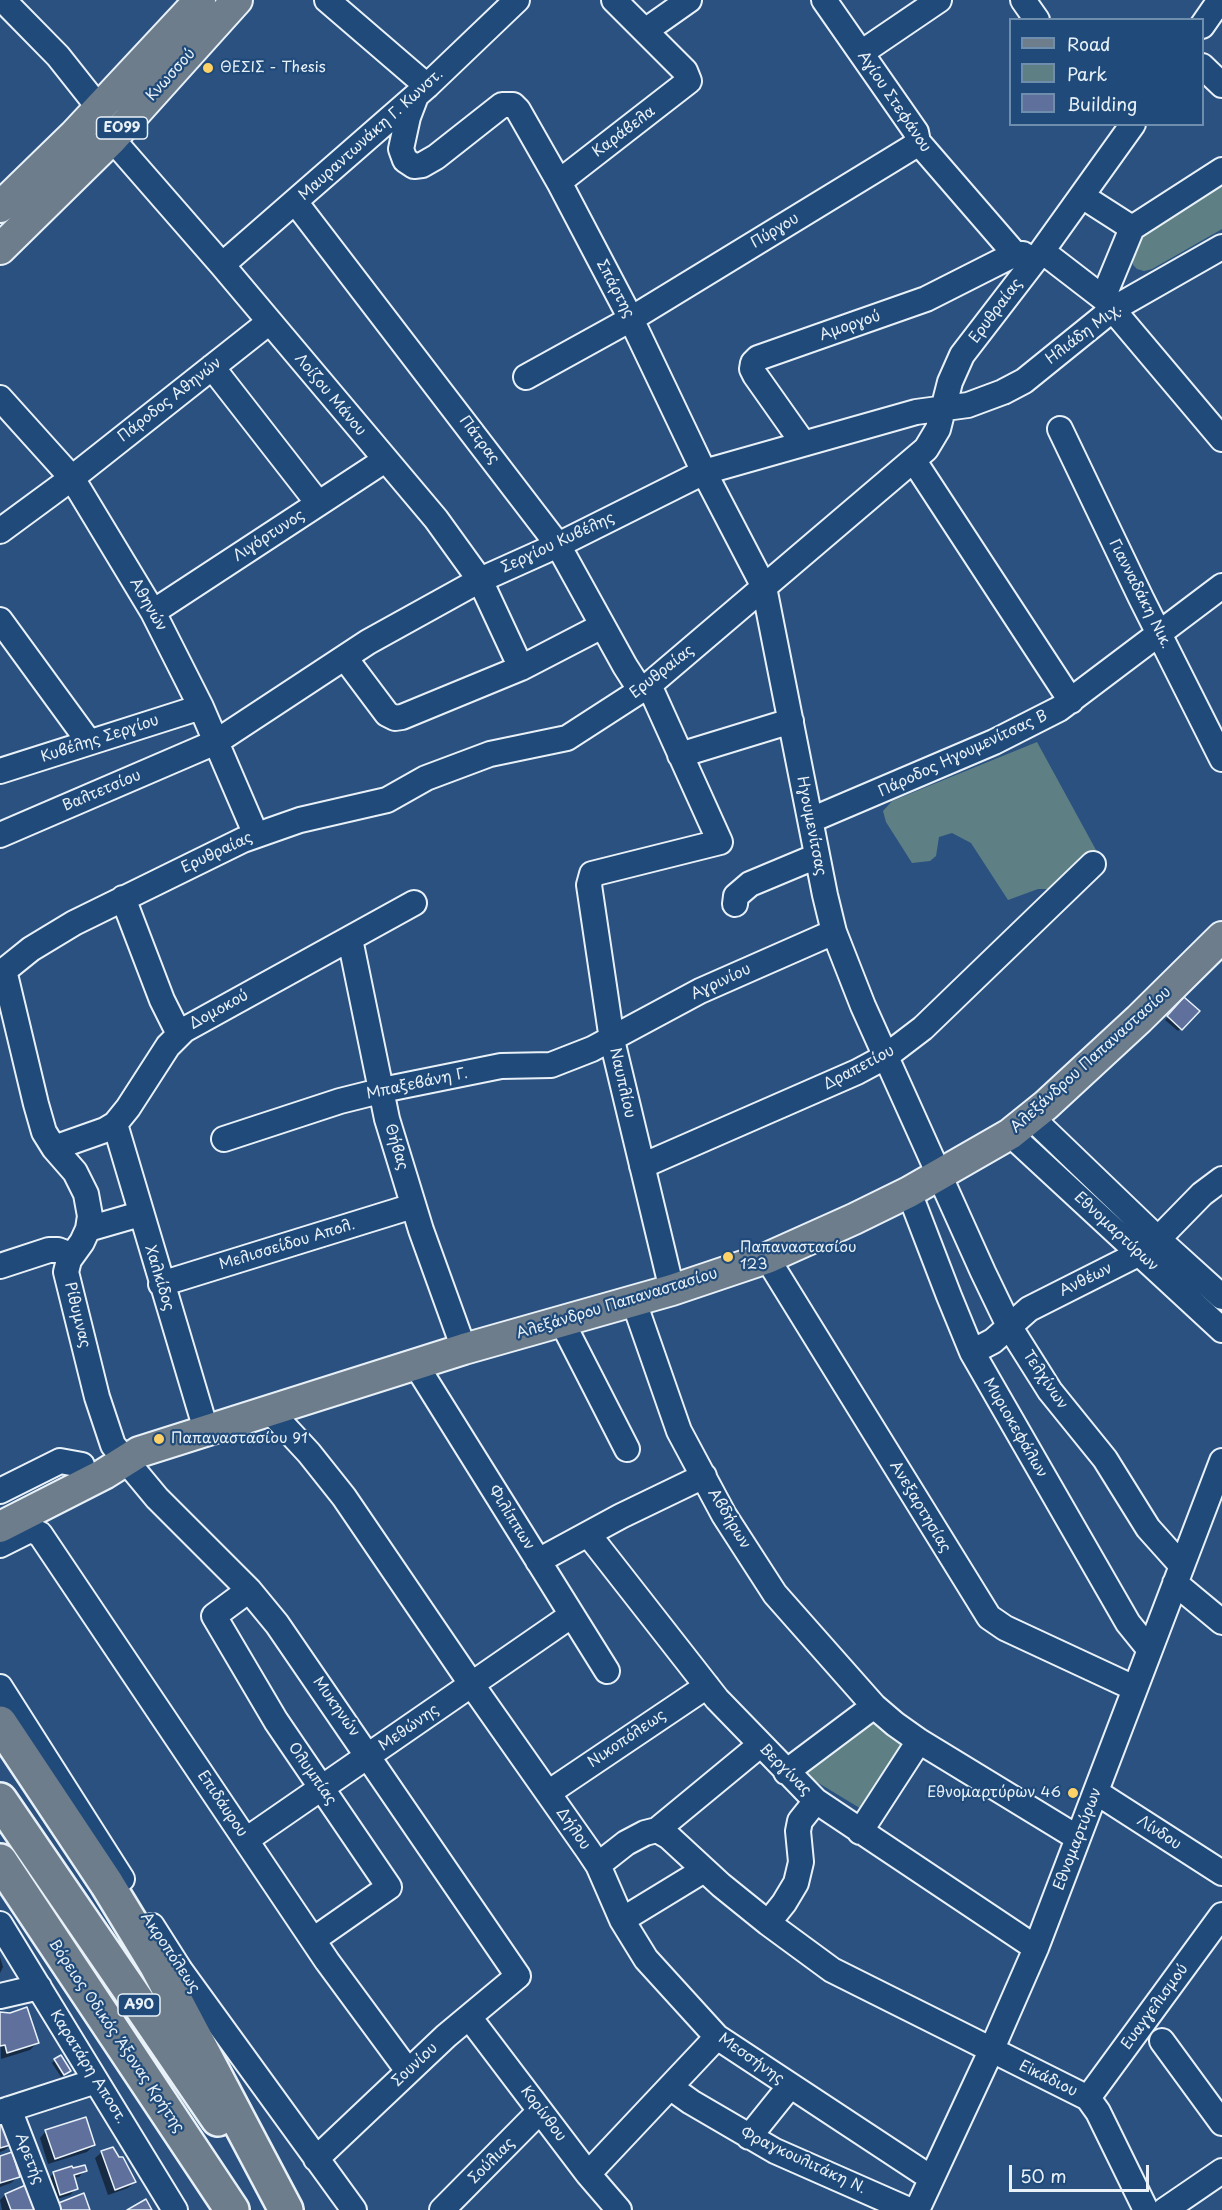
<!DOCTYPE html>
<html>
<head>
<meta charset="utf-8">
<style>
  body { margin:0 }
  #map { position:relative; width:1222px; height:2210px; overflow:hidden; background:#2b5180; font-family:"Playpen Sans",sans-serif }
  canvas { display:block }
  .legend { position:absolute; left:1009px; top:18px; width:195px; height:108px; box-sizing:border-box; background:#1f4a7a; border:2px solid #6f8dac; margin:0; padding:8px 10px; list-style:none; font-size:18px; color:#e8f1f8 }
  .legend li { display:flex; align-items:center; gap:12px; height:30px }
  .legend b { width:30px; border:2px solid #6f8dac }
  .scale { position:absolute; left:1009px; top:2165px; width:140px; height:27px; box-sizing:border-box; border:3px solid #e8f1f8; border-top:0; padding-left:8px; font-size:18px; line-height:21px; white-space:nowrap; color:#e8f1f8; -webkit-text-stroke:4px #1f4a7a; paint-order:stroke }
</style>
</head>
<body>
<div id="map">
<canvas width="1222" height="2210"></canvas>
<ul class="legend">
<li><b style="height:8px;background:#6d7d8c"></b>Road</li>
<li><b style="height:16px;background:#5e8084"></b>Park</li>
<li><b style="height:16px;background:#5f709d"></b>Building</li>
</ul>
<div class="scale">50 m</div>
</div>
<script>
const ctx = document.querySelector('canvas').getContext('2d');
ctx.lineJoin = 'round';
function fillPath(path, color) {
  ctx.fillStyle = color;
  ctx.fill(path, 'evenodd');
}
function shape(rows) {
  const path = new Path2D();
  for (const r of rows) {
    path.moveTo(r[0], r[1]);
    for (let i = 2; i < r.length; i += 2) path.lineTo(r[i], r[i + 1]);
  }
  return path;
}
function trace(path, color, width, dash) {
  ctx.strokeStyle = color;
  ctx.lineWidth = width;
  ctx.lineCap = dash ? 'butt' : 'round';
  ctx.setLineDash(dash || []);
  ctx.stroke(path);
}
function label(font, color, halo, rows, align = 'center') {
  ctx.font = font + ' "Playpen Sans",sans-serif';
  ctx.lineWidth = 4.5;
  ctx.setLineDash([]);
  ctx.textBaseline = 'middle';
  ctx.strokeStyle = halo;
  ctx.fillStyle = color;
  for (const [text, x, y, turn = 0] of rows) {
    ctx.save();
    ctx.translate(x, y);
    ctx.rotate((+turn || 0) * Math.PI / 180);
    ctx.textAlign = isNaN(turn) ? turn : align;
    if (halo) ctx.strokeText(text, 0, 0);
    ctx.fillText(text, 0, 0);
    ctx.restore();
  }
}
fillPath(shape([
  [1222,185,1222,229,1152,269,1144,271,1137,269,1133,265,1131,257,1142,236],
  [1037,742,1096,850,1050,889,1038,889,1008,900,971,843,952,833,939,837,936,856,930,861,912,863,886,822,883,811,892,801],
  [874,1718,911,1737,863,1810,802,1773]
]), '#5e8084');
fillPath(shape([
  [1185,999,1198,1011,1178,1031,1165,1020],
  [0,1957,3,1967,0,1973],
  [0,2014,37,2043,30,2050,1,2059],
  [55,2060,66,2073,61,2077,52,2063],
  [0,2123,12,2144,5,2150,0,2152],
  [46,2131,94,2145,87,2152,48,2164,40,2138],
  [102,2152,135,2182,128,2188,108,2195,95,2158],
  [0,2158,18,2177,11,2183,0,2187],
  [72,2170,85,2170,79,2177,73,2178,77,2188,70,2195,54,2200,47,2180,54,2173],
  [5,2195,36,2210,2,2210,0,2200]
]), '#0007');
const building = shape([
  [1184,997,1200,1011,1182,1030,1167,1016,1184,997],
  [27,2007,39,2043,7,2053,5,2045,0,2046,0,2012,10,2013,27,2007],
  [61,2055,71,2071,64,2075,54,2059,61,2055],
  [86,2117,95,2145,55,2159,45,2130,86,2117],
  [7,2120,14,2144,0,2148,0,2122,7,2120],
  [113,2147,119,2157,123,2157,136,2182,115,2190,101,2151,113,2147],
  [12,2152,20,2177,0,2183,0,2156,12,2152],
  [85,2165,87,2171,74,2175,78,2189,60,2195,53,2172,72,2166,73,2168,85,2165],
  [28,2184,38,2210,11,2210,5,2194,28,2184],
  [84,2193,90,2210,59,2210,56,2204,84,2193],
  [146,2199,152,2210,127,2210,146,2199]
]);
fillPath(building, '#5f709d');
trace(building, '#e8f1f8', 1.5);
const minor = shape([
  [3,0,58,56,100,109],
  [327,0,427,86],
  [824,0,916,132,918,142,1015,254],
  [1023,0,1037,20],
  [1202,26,1220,0],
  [645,31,689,0],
  [861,53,939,0],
  [1202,66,1222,85],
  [416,96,408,117,401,149,405,160,414,166,422,165,436,157,502,105,513,105,518,110,559,182,631,319,704,472,764,587,825,895,834,932,863,1006,983,1272,1009,1326,1050,1391,1105,1459,1148,1528,1182,1566],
  [112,139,222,265,436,519,480,580,521,668],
  [559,182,689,81,685,71,614,0],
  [1082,196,1132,228],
  [296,203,558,545,625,666,641,691],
  [1042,251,1103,298,1222,439],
  [222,265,427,86,517,0],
  [1103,298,1132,228,1222,170],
  [212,367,318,503],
  [526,377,631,319,911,148,918,142],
  [0,398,72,478,153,612,201,707,256,835],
  [1060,429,1141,598,1222,759],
  [803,443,755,375,752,369,753,363,758,358,926,299,1015,254,1023,254,1032,262],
  [914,461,1071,701],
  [0,531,72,478,268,323],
  [153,612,385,460],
  [0,620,89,742],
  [345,658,387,714,395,718,402,717,521,668,602,626],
  [649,685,720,842,592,874,589,885,612,1040,672,1290],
  [680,755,791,721],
  [0,771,201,707],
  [811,820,994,742,1059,709,1222,586],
  [0,835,216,742,368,642,480,580,558,545,704,472,916,412,968,405,1003,392,1024,381,1113,309,1222,247],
  [123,898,162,1000,179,1034],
  [735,904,736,896,750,884,817,856],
  [350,939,387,1119,421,1230,464,1349],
  [4,970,36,1104,44,1132,54,1148,75,1172,86,1194,90,1216,88,1229,82,1242,69,1260,66,1272,97,1397,113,1445,157,1498,249,1590,277,1624,518,1976,446,2036,316,2159],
  [0,974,31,949,74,923,243,840,300,820,387,800,426,778,490,754,567,738,649,685,926,449,938,429,950,382,962,355,1042,251,1133,124],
  [1031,1117,1158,1239,1222,1297],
  [115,1124,206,1430],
  [1010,1134,1222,1330],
  [224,1139,340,1101,392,1088,501,1066,551,1065,592,1049,700,991,834,932],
  [54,1148,105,1130,115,1124,128,1108,168,1046,184,1030,414,903],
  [642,1166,857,1072,885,1057,923,1028,1093,864],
  [909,1192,949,1296,972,1352,1128,1623,1149,1649],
  [88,1229,140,1214],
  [767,1258,989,1617,1005,1628,1134,1688],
  [0,1266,49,1250,58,1250,71,1255],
  [161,1284,413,1206],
  [634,1302,679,1431,724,1515,775,1594,874,1706,895,1724,919,1741,1078,1838],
  [562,1322,627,1449],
  [972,1352,993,1341,1029,1309,1138,1254,1158,1239,1202,1194,1222,1179],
  [416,1365,607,1671],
  [271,1412,309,1453,344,1497,472,1685,588,1850,598,1865,622,1920,646,1959,717,2037,931,2178],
  [0,1491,60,1461,82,1465],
  [588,1534,717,1699,816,1801,1036,1948],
  [0,1545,30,1530,40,1534,327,1961,408,2071],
  [538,1561,621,1516,704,1476],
  [1175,1583,1222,1622],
  [249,1590,214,1616,276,1721,389,1887,313,1940],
  [0,1687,122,1879],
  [786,1772,874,1706],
  [1096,1792,1222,1873],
  [548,1793,707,1686],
  [657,1830,669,1837,721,1885,768,1923,832,1970,1088,2098,1098,2112,1146,2210],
  [860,1832,919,1741],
  [246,1840,572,1615],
  [598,1865,626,1843,645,1833,657,1830,760,1745],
  [622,1920,704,1870],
  [768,1923,784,1903,796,1883,801,1862,798,1831,800,1821,816,1801],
  [0,1924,175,2210],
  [152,1926,180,1970,354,2210],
  [0,1996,39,1987],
  [469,2017,588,2174,619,2210],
  [1162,2041,1222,2123],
  [670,2087,691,2102,775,2151,909,2210],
  [1088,2098,1222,1915],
  [9,2109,48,2210],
  [0,2112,96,2081],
  [749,2137,790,2086],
  [588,2174,717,2037],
  [442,2210,540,2111],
  [917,2210,991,2051,1036,1948,1222,1461],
  [1165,2210,1222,2171]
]);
const major = shape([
  [0,207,74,135,200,0],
  [0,249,112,139,237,0],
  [0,1527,104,1474,139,1452,464,1349,672,1290,767,1258,854,1219,909,1192,1010,1134,1046,1105,1139,1019,1222,937]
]);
const highway = shape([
  [0,1723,107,1884,157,1966,286,2210],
  [0,1800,218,2119],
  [0,1861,232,2210]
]);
trace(minor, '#e8f1f8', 28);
trace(major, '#e8f1f8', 34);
trace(highway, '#e8f1f8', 38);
trace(minor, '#1f4a7a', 24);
trace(major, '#6d7d8c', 30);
trace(highway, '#6d7d8c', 33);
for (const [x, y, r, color] of [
  [208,68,6,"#ffd166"],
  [728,1257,6,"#ffd166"],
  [159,1439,6,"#ffd166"],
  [1073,1793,6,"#ffd166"]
]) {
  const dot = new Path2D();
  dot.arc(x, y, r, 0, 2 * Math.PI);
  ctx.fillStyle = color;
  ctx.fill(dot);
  trace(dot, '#1f4a7a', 2);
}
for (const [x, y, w] of [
  [122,128,51],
  [139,2005,42]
]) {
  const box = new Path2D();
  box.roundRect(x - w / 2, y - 11, w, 22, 4.5);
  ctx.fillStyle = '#1f4a7a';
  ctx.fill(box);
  trace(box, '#e8f1f8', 1.5);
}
label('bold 14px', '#e8f1f8', null, [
  ["ΕΟ99",122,128],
  ["Α90",139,2005]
]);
label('15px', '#e8f1f8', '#1f4a7a', [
  ["ΘΕΣΙΣ - Thesis",220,68],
  ["Παπαναστασίου",740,1248],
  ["123",740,1265],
  ["Παπαναστασίου 91",171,1439],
  ["Εθνομαρτύρων 46",1061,1793,"right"]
], 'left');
label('15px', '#e8f1f8', '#1f4a7a', [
  ["Κνωσσού",171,75,-48],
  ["Αγίου Στεφάνου",894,102,56],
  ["Καράβελα",624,132,-37],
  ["Μαυραντωνάκη Γ. Κωνστ.",371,135,-42],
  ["Πύργου",775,231,-31],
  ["Σπάρτης",615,289,62],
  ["Ερυθραίας",996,311,-53],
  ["Αμοργού",850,326,-19],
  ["Ηλιάδη Μιχ.",1084,334,-37],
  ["Λοίζου Μάνου",330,395,50],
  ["Πάροδος Αθηνών",170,400,-38],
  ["Πάτρας",479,440,53],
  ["Λιγόρτυνος",269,536,-33],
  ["Σεργίου Κυβέλης",558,543,-25],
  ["Γιανναδάκη Νικ.",1140,594,63],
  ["Αθηνών",148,605,60],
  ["Ερυθραίας",662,672,-38],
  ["Κυβέλης Σεργίου",100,739,-18],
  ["Πάροδος Ηγουμενίτσας Β",963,754,-25],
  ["Βαλτετσίου",102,791,-23],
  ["Ηγουμενίτσας",811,826,79],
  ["Ερυθραίας",217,853,-25],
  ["Αγρινίου",721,982,-25],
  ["Δομοκού",219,1010,-29],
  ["Αλεξάνδρου Παπαναστασίου",1091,1060,-42],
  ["Δραπετίου",859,1068,-28],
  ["Ναυπλίου",622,1083,77],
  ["Μπαξεβάνη Γ.",417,1084,-12],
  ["Θήβας",396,1147,73],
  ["Εθνομαρτύρων",1116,1232,43],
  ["Μελισσείδου Απολ.",287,1245,-17],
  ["Χαλκίδος",159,1278,73],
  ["Ανθέων",1086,1280,-26],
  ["Αλεξάνδρου Παπαναστασίου",617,1304,-17],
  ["Ρίθυμνας",77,1315,76],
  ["Τελχίνων",1045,1380,56],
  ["Μυριοκεφάλων",1015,1428,60],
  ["Ανεξαρτησίας",920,1507,59],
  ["Φιλίππων",511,1518,58],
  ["Αβδήρων",729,1519,59],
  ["Μυκηνών",336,1707,55],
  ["Μεθώνης",409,1728,-35],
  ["Νικοπόλεως",627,1739,-34],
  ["Βεργίνας",785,1770,45],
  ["Ολυμπίας",312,1774,55],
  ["Επιδάυρου",222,1804,56],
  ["Δήλου",573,1829,55],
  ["Λίνδου",1159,1833,33],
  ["Εθνομαρτύρων",1078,1839,-69],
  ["Ακροπόλεως",170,1953,56],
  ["Ευαγγελισμού",1155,2007,-54],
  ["Βόρειος Οδικός Άξονας Κρήτης",116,2036,56],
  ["Μεσσήνης",751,2059,35],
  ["Σουνίου",415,2065,-43],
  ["Καρατάρη Αποστ.",88,2067,58],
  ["Εἰκάδιου",1048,2079,26],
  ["Κορίνθου",543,2114,53],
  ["Αρετής",29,2159,69],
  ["Σούλιας",492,2161,-45],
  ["Φραγκουλιτάκη Ν.",803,2161,25]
]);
</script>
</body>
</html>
